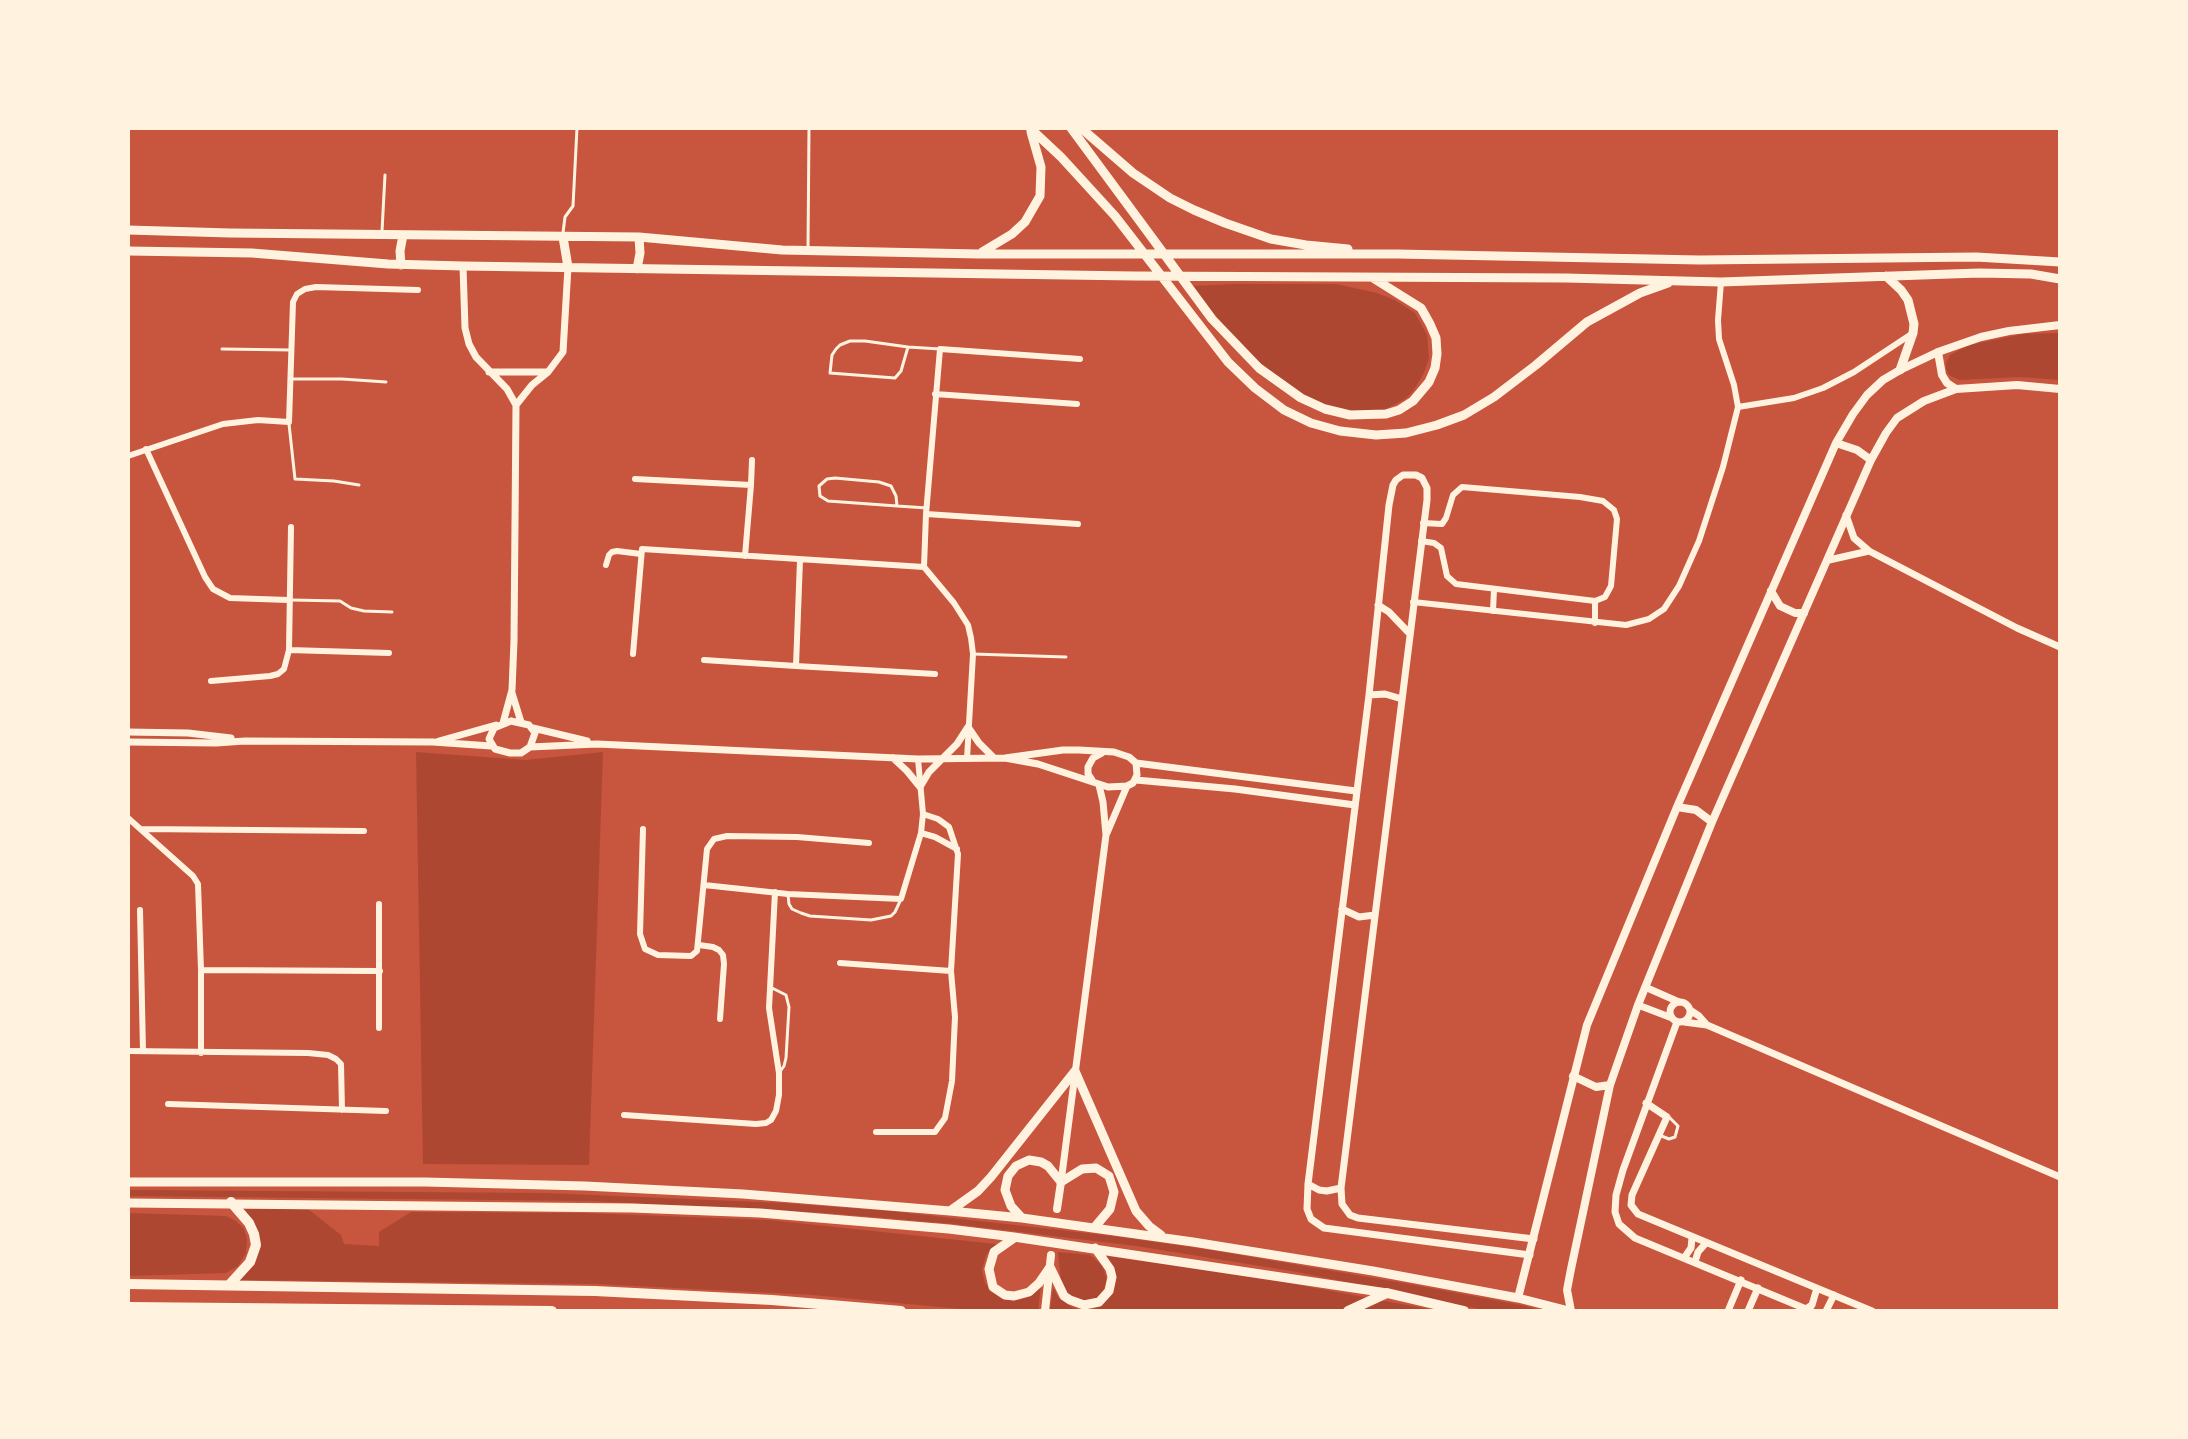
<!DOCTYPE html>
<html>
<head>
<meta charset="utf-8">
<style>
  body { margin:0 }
  #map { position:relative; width:2188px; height:1439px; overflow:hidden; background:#c8553d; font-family:"Sofia Sans Condensed",sans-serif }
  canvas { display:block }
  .frame { position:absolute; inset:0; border:130px solid #fff3e0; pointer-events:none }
</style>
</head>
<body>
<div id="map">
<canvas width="2188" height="1439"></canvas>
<div class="frame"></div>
</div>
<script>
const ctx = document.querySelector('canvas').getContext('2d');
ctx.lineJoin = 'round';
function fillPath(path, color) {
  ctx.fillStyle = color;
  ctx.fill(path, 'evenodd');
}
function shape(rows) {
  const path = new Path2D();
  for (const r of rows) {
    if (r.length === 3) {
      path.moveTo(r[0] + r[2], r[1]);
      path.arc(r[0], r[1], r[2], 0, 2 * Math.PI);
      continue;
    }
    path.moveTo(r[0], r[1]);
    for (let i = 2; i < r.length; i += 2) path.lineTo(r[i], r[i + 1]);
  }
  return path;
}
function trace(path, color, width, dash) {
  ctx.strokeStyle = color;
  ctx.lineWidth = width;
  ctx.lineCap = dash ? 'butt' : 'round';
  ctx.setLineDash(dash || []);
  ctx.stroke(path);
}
fillPath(shape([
  [1233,284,1336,284,1377,293,1395,300,1415,313,1427,335,1429,359,1423,375,1413,391,1405,399,1386,409,1357,412,1321,404,1280,382,1228,333,1193,286],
  [2060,333,2060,380,2020,377,1959,380,1949,375,1946,369,1946,363,1950,355,1969,345,2023,334],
  [416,752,526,760,603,752,589,1165,423,1164],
  [128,1190,546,1193,782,1203,890,1211,1113,1236,1211,1250,1409,1284,1526,1306,1543,1311,1489,1311,1297,1272,1136,1246,954,1224,826,1213,590,1201,128,1196],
  [239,1209,308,1209,341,1235,344,1244,379,1246,379,1232,411,1212,584,1213,769,1220,996,1244,986,1255,982,1270,985,1283,993,1293,1005,1300,1018,1300,1032,1295,1041,1284,1038,1311,982,1311,813,1295,596,1284,238,1280,257,1254],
  [128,1213,226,1216,236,1221,244,1229,247,1239,246,1253,238,1266,226,1273,128,1276],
  [1058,1252,1090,1255,1102,1265,1107,1280,1101,1297,1091,1302,1075,1299,1066,1292,1061,1282],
  [1107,1256,1283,1282,1439,1311,1050,1311,1053,1288,1059,1298,1072,1307,1085,1311,1101,1306,1114,1269]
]), '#ae4732');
trace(shape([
  [382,231,385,175],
  [563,233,565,217,573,206,577,128],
  [808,247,809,128],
  [908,347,901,371,895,378,830,373,832,355,836,349,840,345,850,341,865,341,908,347,940,349],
  [222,349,292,350],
  [291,379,342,379,386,382],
  [289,424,295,479,334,481,359,485],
  [897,506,896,496,891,486,879,482,835,478,827,479,819,486,820,496,828,501,897,506,927,508],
  [292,600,340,601,351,608,364,611,392,612],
  [973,654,1066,657],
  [788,895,789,904,792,909,801,913,810,916,871,920,891,916,895,912,901,899],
  [772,988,786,995,789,1007,786,1058,784,1066,779,1073],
  [1659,1135,1669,1139,1675,1137,1678,1126,1670,1118]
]), '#fff3e0', 3);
trace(shape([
  [935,394,1077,404],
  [1738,407,1794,398,1823,388,1854,372,1913,333],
  [146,449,205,577,213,589,230,598,288,600],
  [128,456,223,424,258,420,289,422,293,302,297,294,305,289,316,287,418,290],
  [635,479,751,485,745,556],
  [751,485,752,460],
  [926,514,1078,524],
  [1421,541,1434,543,1441,548,1447,576,1456,584,1595,601,1605,597,1611,586,1617,519,1614,510,1603,501,1580,497,1462,487,1453,495,1446,518,1442,524,1423,523],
  [606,565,609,555,612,552,617,551,641,554],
  [1413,602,1626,625,1649,619,1664,609,1679,586,1699,541,1723,467,1738,407,1734,385,1719,339,1718,320,1721,282],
  [1493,611,1494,589],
  [1595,623,1595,601],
  [289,650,389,653],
  [633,654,642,549,924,567],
  [704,660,796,666,800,560],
  [796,666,935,674],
  [211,681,270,676,278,674,284,669,289,650,291,527],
  [967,759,973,654,971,638,968,625,954,603,924,567,926,514,940,349,1080,359],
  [128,818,193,876,198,884,201,970,201,1053],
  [141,829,364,831],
  [643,829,640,934,645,949,658,955,691,956,697,951,707,849,714,839,727,836,797,837,869,843],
  [921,833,935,837,957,849],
  [704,885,788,894,901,899,921,833,923,814,918,759],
  [379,904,379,1028],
  [140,910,143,1051],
  [699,945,713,947,719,950,723,955,724,964,720,1019],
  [840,963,951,971],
  [201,970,380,971],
  [128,1051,308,1053,328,1055,336,1059,341,1064,342,1110],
  [168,1104,386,1111],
  [624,1115,756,1124,766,1123,771,1120,776,1111,779,1095,779,1073,769,1008,775,892],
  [876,1132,935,1132,945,1118,952,1081,955,1017,951,971,958,854,949,827,938,819,923,814]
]), '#fff3e0', 6);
trace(shape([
  [463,266,465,328,469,344,476,357,507,389,516,405,514,641,512,690,503,723],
  [489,372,547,372],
  [516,405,532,385,548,372,563,352,568,267],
  [1846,515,1854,538,1869,551,2017,628,2060,647],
  [1829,560,1869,551],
  [1378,605,1389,612,1410,634],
  [512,693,521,722],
  [1369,695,1385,694,1402,699],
  [511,721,529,725,535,733,530,747,521,753,510,753,495,749,489,739,494,728,511,721],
  [533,728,587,741],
  [128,732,188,733,231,738],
  [439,741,496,725],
  [128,742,216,743,245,741,433,742,491,746],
  [530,747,597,744,918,759,1005,758,1063,750,1079,750,1114,752,1129,757,1136,763,1137,775,1133,783,1127,786,1108,787,1038,764,1005,758],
  [893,758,907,771,920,787,929,772,957,744,968,727,979,743,994,758],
  [1136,763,1356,791],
  [1092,780,1088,774,1088,767,1093,758,1102,753],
  [1136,780,1235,789,1355,805],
  [1107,833,1127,786],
  [1342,909,1359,917,1375,915],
  [1645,987,1679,1002],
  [1680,1012,10],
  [1638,1005,1672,1018],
  [1690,1010,1699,1016,1707,1025],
  [1677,1022,1623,1170,1616,1195,1615,1212,1619,1224,1635,1238,1811,1311],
  [1684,1022,1707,1025,2060,1177],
  [1646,1103,1667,1117,1632,1195,1631,1205,1638,1214,1872,1311],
  [1061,1182,1106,835,1103,802,1099,785],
  [1308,1184,1319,1190,1327,1191,1341,1188],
  [1530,1255,1324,1228,1311,1219,1307,1209,1308,1184,1369,695,1389,505,1393,485,1396,480,1403,475,1416,475,1422,478,1427,488,1427,500,1341,1188,1342,1204,1350,1215,1358,1218,1534,1239],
  [1684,1258,1691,1248,1692,1238],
  [1695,1262,1698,1252,1706,1243],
  [1806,1309,1812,1305,1817,1288],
  [1728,1311,1741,1280],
  [1748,1311,1758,1288],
  [1826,1311,1834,1295]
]), '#fff3e0', 7);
trace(shape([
  [1938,352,1942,375,1947,383,1956,389],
  [1836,443,1857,450,1871,460],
  [1771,591,1780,606,1795,613,1804,613],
  [1677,807,1696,810,1712,822],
  [1573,1076,1596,1087,1610,1085],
  [1057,1209,1061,1182],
  [1518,1298,1587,1025,1677,807,1836,443,1853,414,1867,395,1883,380,1900,370,1938,352,1981,337,2009,331,2060,325],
  [1045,1311,1051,1255],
  [1571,1311,1567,1290,1571,1269,1610,1085,1638,1005,1712,822,1871,460,1886,433,1897,418,1924,401,1956,389,2017,385,2060,389]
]), '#fff3e0', 8);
trace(shape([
  [1030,128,1061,157,1115,216,1228,362,1255,388,1284,410,1311,423,1340,431,1376,435,1406,433,1437,425,1464,415,1494,397,1536,365,1587,322,1640,293,1668,283],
  [1071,128,1212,319,1259,368,1301,398,1325,409,1350,415,1386,414,1399,410,1413,401,1429,382,1435,368,1437,354,1436,338,1430,324,1421,308,1373,278],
  [1081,128,1133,173,1170,198,1194,210,1225,223,1271,239,1306,245,1348,249],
  [128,230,230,233,639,237,782,250,979,254,1397,254,1700,260,1976,257,2060,262],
  [563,237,568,267],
  [128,251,252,253,388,264,463,266,1134,276,1566,278,1721,282,1979,273,2031,274,2060,279],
  [982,252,1012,234,1025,222,1040,196,1041,167,1031,132],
  [401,265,400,251,403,235],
  [637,269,640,253,639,237],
  [1886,276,1901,290,1908,300,1914,324,1913,333,1900,370],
  [128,1182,425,1182,585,1186,743,1194,950,1211,1022,1218,1193,1242,1373,1271,1518,1298,1569,1311],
  [128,1203,632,1208,760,1213,949,1229,1014,1237,1387,1293],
  [950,1211,978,1191,991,1177,1075,1071,1136,1211,1149,1226,1161,1235],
  [1022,1218,1011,1206,1005,1190,1008,1176,1016,1166,1029,1160,1041,1162,1048,1166,1061,1182,1082,1169,1096,1168,1109,1176,1114,1192,1110,1209,1094,1228],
  [1014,1238,994,1252,989,1269,993,1287,1005,1295,1014,1296,1029,1292,1039,1283,1050,1267,1064,1296,1070,1300,1084,1305,1099,1302,1109,1291,1112,1277,1110,1269,1095,1248]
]), '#fff3e0', 9);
trace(shape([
  [128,1284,595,1291,772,1300,901,1311],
  [229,1285,250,1262,256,1245,254,1234,249,1223,231,1202],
  [128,1307,552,1311],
  [1348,1311,1387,1293,1464,1311]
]), '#fff3e0', 10);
</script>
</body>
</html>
